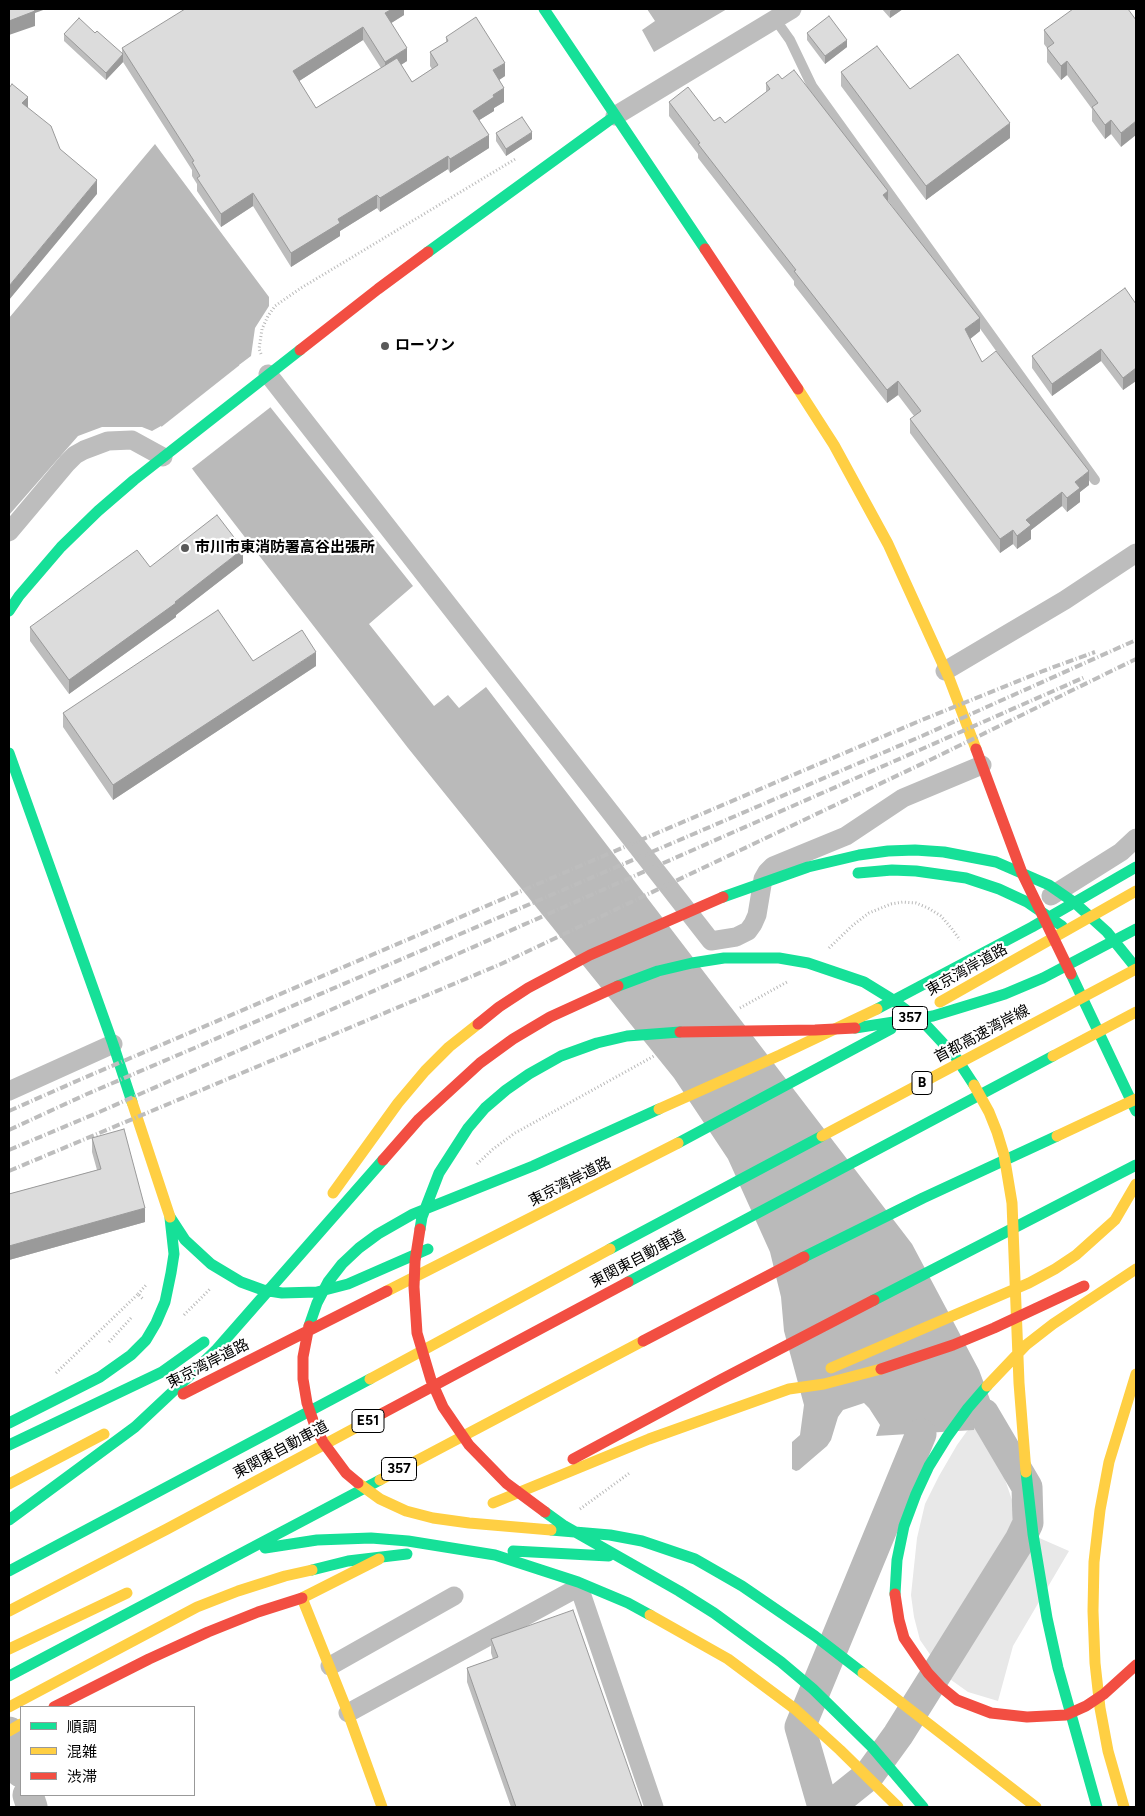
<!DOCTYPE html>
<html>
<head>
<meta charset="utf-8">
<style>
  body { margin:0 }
  #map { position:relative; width:1145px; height:1816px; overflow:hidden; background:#fff; font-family:Figtree,"Noto Sans JP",sans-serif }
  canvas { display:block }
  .frame { position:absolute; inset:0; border:10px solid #000; pointer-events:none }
  .legend { position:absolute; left:20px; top:1706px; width:175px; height:90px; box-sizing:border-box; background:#fff; border:1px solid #999; margin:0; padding:6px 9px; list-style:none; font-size:15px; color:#000 }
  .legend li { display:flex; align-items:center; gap:10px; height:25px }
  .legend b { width:25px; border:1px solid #999 }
</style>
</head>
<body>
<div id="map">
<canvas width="1145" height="1816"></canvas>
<div class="frame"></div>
<ul class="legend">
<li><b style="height:6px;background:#16e098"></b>順調</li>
<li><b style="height:6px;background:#ffcf43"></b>混雑</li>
<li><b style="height:6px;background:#f24e42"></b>渋滞</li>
</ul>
</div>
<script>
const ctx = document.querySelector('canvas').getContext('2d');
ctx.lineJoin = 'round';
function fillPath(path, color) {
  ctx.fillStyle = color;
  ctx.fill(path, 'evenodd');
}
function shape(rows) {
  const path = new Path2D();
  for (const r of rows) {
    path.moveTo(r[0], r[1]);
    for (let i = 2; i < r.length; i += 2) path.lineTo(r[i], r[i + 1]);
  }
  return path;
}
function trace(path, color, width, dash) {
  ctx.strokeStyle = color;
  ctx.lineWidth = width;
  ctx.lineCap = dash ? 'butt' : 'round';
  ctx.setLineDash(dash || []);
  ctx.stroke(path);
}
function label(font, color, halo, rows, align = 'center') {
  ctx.font = font + ' Figtree,"Noto Sans JP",sans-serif';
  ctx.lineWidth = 4.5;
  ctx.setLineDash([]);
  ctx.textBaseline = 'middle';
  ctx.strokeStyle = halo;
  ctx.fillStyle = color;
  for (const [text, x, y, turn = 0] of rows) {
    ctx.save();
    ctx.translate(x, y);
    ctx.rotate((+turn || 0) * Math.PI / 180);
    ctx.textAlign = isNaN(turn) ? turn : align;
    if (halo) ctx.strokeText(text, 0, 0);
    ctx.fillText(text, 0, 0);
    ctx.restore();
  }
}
fillPath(shape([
  [975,1425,999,1462,1013,1503,1012,1523,1009,1538,936,1663,920,1640,914,1617,911,1595,917,1538,925,1504,939,1476,957,1445,967,1431],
  [1037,1537,1069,1551,1013,1646,998,1701,968,1692,947,1677]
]), '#e8e8e8');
fillPath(shape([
  [647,9,727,9,654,52,642,30,655,21],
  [155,144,269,297,269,306,255,328,251,356,239,365,271,408,413,586,369,624,434,706,448,695,459,708,486,687,912,1244,979,1370,992,1405,975,1425,974,1430,876,1436,880,1425,869,1408,864,1403,843,1410,838,1417,831,1440,827,1446,799,1470,796,1471,792,1469,792,1442,800,1435,804,1405,784,1331,781,1297,770,1252,728,1159,674,1078,408,748,196,474,161,426,152,431,142,427,102,427,78,436,9,515,9,318]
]), '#bababa');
fillPath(shape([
  [241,364,272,406,190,470,160,428]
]), '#fff');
trace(shape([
  [9,1732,21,1772],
  [28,1795,32,1807],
  [823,1807,800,1727,921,1434],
  [829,1807,869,1775,898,1735,1020,1540,1028,1523,1027,1487,984,1414]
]), '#bababa', 31);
trace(shape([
  [261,354,259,349,262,329,268,316,275,306,301,288,517,158],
  [829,948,853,925,869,913,891,904,903,902,916,903,928,908,941,916,952,929,960,940],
  [740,1008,787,982],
  [477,1164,493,1149,515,1133,654,1056],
  [138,1294,146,1285],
  [184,1315,210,1289],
  [109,1342,132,1317],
  [56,1373,138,1294,143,1299],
  [580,1509,631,1472]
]), '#b8b8b8', 3, [1, 2.5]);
trace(shape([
  [775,19,790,40,812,86,1095,480]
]), '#bdbdbd', 10);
trace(shape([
  [615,116,792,9],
  [268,374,711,941,736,937,748,931,753,924,757,915,763,879,767,872,773,866,846,836,903,798,982,765],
  [9,532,67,463,75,455,84,450,108,441,132,440,163,457],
  [945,671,1065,600,1136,553],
  [1051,896,1121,852,1136,838],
  [9,1091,113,1044],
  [330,1666,454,1596],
  [348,1713,579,1587,654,1807]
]), '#bdbdbd', 19);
trace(shape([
  [544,9,705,249],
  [428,252,615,116],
  [9,611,19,596,61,547,98,511,134,480,300,350],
  [9,753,113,1044,132,1102],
  [858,873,892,870,916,871,966,878,999,889,1027,902,1062,926],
  [723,897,808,867,859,855,888,851,915,850,944,852,996,862,1049,885,1075,903,1107,932,1136,968],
  [1071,974,1136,1111],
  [618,986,658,971,692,963,724,958,779,958,808,963,864,982,890,998,926,1025,955,1056,974,1085],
  [877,1009,1032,927,1136,867],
  [855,1028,933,1016,1005,994,1043,978,1136,929],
  [678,1143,891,1029],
  [170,1217,185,1240,211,1264,241,1282,263,1290,282,1293,317,1292,348,1284,428,1249],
  [420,1229,422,1217,439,1173,468,1128,485,1108,506,1090,529,1074,561,1056,597,1043,627,1036,680,1032],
  [610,1249,822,1136],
  [804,1257,923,1198,1057,1136],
  [628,1282,1053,1056],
  [874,1300,1136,1165],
  [309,1326,317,1303,328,1282,342,1264,359,1248,378,1234,413,1214,533,1166,659,1109],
  [9,1423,100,1377,131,1355,146,1340,156,1323,165,1302,171,1273,174,1254,170,1218],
  [9,1445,162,1372,204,1342],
  [1026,1472,1033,1534,1047,1618,1058,1668,1097,1807],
  [545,1512,563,1525,679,1591,714,1613,781,1662,813,1689,871,1746,923,1807],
  [9,1520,135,1427,183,1382,217,1349,383,1160],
  [551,1530,610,1535,642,1541,695,1559,742,1586,815,1636,863,1673],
  [265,1548,317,1540,371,1538,408,1541,495,1555,578,1582,628,1603,650,1615],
  [513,1551,609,1556],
  [312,1570,348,1561,407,1554],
  [9,1571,370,1379],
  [895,1594,897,1560,904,1526,916,1494,929,1466,947,1437,968,1408,987,1386],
  [9,1676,380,1480]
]), '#16e098', 11);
trace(shape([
  [798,389,834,445,888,544,949,678,976,749],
  [940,1002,1136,891],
  [1053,1056,1136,1012],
  [974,1085,989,1112,997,1132,1004,1155,1012,1203,1019,1383,1026,1472],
  [132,1102,170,1217],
  [659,1109,780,1055,877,1009],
  [822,1136,1136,969],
  [1057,1136,1136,1099],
  [333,1193,398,1103,425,1071,449,1047,478,1024],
  [387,1291,678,1143],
  [831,1368,1029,1283,1055,1269,1076,1255,1115,1220,1136,1184],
  [370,1379,610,1249],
  [987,1386,1026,1345,1053,1324,1136,1269],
  [380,1480,643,1341],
  [358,1483,380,1499,406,1511,433,1518,469,1523,551,1530],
  [9,1484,104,1434],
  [493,1503,649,1439,789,1389,824,1384,881,1369],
  [379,1559,302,1598,348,1713,382,1807],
  [9,1611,167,1529,383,1413],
  [650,1615,728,1659,795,1709,840,1750,898,1807],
  [9,1649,127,1593],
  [863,1673,1036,1807],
  [9,1707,197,1607,238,1591,285,1576,312,1570],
  [9,1731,21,1724],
  [1124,1807,1108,1751,1100,1708,1095,1663,1093,1611,1094,1562,1100,1510,1109,1462,1136,1374]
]), '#ffcf43', 11);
trace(shape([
  [705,249,798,389],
  [300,350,378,289,428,252],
  [976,749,1022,873,1071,974],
  [478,1024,499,1007,528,988,590,955,723,897],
  [680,1032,815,1030,855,1028],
  [383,1160,419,1119,480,1063,513,1039,550,1017,618,986],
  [420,1229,415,1261,414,1287,417,1333,431,1380,443,1407,469,1445,506,1483,545,1512],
  [309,1326,303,1357,303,1379,307,1403,315,1426,323,1442,346,1473,358,1483],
  [643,1341,804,1257],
  [881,1369,953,1345,994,1328,1084,1286],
  [183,1394,387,1291],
  [383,1413,628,1282],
  [573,1459,722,1379,874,1300],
  [895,1594,899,1620,904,1638,928,1673,941,1687,957,1700,991,1713,1027,1717,1066,1715,1086,1706,1104,1694,1136,1665],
  [54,1707,149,1659,208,1632,258,1612,302,1598]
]), '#f24e42', 11);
trace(shape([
  [9,1111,79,1080,917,722,1043,671,1095,652],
  [9,1130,87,1094,922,736,1136,640],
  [9,1150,97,1113,1085,677],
  [9,1171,501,964,932,759,1136,659]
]), '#bdbdbd', 4, [8, 2.5, 1, 2.5]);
fillPath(shape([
  [404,9,404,15,391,23,407,61,401,65,412,82,432,69,430,66,430,52,446,43,446,37,505,76,499,80,504,102,494,108,494,111,479,120,489,148,450,173,448,169,380,212,377,208,340,231,340,236,291,267,253,206,221,227,197,191,197,184,192,176,192,170,123,62,106,80,64,41,64,34,95,33,122,54,122,48],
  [363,40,381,68,316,108,299,81],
  [882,9,903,9,890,18],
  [1128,9,1121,147,1111,134,1105,139,1092,121,1092,109,1067,75,1061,80,1047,62,1047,48,1044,44,1044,30],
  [807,33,847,47,825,64,807,40],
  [841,72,1010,138,926,200,841,86],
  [766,83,888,201,980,331,970,339,982,362,1089,485,1080,492,1080,502,1067,512,1062,506,1031,530,1031,539,1017,549,1013,544,1000,553,910,433,910,419,914,416,898,395,887,403,794,285,794,281,698,158,698,154,669,116,669,102,714,121,725,123,766,92],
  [496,133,532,139,506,156,496,141],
  [1136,304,1136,381,1123,390,1101,361,1052,396,1032,368,1032,356],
  [243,563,176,615,176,617,69,694,30,641,30,627,150,567],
  [316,666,113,800,63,727,63,713],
  [92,1138,145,1222,9,1260,9,1194,97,1170,92,1152],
  [491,1639,642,1807,511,1807,467,1682,467,1668,493,1659,491,1653]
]), '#bdbdbd');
fillPath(shape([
  [31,9,46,9,35,13,35,26,9,35,9,21],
  [392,9,404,9,404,15,385,27,385,13],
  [893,9,903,9,890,18,890,11],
  [363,27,363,40,293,85,293,71],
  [847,40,847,47,825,64,825,56],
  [407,48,407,61,385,75,385,62],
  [123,54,123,62,106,80,106,73],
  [1067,61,1067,75,1061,80,1061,66],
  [505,63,505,76,493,84,493,70],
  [504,88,504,102,494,108,494,111,473,124,473,111,493,95],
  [28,97,28,111,22,103],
  [1111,120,1111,134,1105,139,1105,125],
  [1136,121,1136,135,1121,147,1121,133],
  [1010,123,1010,138,926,200,926,186],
  [532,132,532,139,506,156,506,149],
  [489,135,489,148,450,173,450,159],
  [448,156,448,169,380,212,380,198],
  [97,180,97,194,9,300,9,286],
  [888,191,888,204,883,195],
  [253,193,253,206,221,227,221,214],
  [377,195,377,208,340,231,340,236,291,267,291,253,338,219],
  [980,318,980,331,965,343,965,329],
  [1101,349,1101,361,1052,396,1052,384],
  [1136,368,1136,381,1123,390,1123,378],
  [898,381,898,395,887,403,887,390],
  [1089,471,1089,485,1080,492,1080,502,1067,512,1067,498,1075,482],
  [1062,492,1062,506,1031,530,1031,539,1017,549,1017,536,1026,520],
  [1013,530,1013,544,1000,553,1000,539],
  [243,549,243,563,176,615,176,617,69,694,69,680,175,602],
  [316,652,316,666,113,800,113,785],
  [145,1208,145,1222,9,1260,9,1246]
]), '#9a9a9a');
const building = shape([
  [9,9,34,9,35,11,9,21,9,9],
  [185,9,392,9,385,13,407,48,385,62,363,27,293,71,316,108,397,58,412,82,438,65,430,52,448,41,446,37,476,17,505,63,493,70,504,88,493,95,494,97,473,111,489,135,450,159,448,156,380,198,377,195,338,219,340,223,291,253,253,193,221,214,197,178,200,176,192,162,194,161,122,48,185,9],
  [1073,9,1128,9,1136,20,1136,121,1121,133,1111,120,1105,125,1092,107,1098,103,1067,61,1061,66,1047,48,1054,43,1044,30,1073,9],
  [829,16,847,40,825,56,807,33,829,16],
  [79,18,95,33,97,31,123,54,106,73,64,34,79,18],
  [877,46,910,89,958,54,1010,123,926,186,841,72,877,46],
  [794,70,888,191,883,195,980,318,965,329,982,362,996,351,1089,471,1075,482,1080,488,1067,498,1062,492,1026,520,1031,525,1017,536,1013,530,1000,539,910,419,921,411,898,381,887,390,794,271,796,270,698,144,700,143,669,102,688,87,714,121,720,117,725,123,770,89,766,83,778,74,782,79,794,70],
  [12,84,28,97,22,103,51,126,60,149,97,180,9,286,9,88,12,84],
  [522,117,532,132,506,149,496,133,522,117],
  [1125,288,1136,304,1136,368,1123,378,1101,349,1052,384,1032,356,1125,288],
  [217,515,243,549,175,602,176,603,69,680,30,627,137,550,150,567,217,515],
  [218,610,253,661,302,630,316,652,113,785,63,713,218,610],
  [124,1129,145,1208,9,1246,9,1194,101,1169,92,1138,124,1129],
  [573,1610,642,1807,516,1807,467,1668,498,1657,491,1639,573,1610]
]);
fillPath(building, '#dcdcdc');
trace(building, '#9a9a9a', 1);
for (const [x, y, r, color] of [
  [385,346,5,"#595959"],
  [185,548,5,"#595959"]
]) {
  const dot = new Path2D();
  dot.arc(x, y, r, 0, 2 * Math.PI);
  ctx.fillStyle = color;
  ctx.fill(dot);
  trace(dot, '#fff', 2);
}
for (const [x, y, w] of [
  [910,1018,35],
  [922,1083,20],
  [368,1421,32],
  [399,1469,35]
]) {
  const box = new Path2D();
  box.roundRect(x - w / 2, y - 11.5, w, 23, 4);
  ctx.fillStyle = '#fff';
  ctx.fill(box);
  trace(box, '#000', 1);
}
label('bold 14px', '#000', null, [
  ["357",910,1018],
  ["B",922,1083],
  ["E51",368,1421],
  ["357",399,1469]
]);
label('bold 15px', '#000', '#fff', [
  ["ローソン",395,346],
  ["市川市東消防署高谷出張所",195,548]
], 'left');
label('15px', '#000', '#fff', [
  ["東京湾岸道路",967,970,-29],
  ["首都高速湾岸線",982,1034,-28],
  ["東京湾岸道路",570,1182,-27],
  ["東関東自動車道",638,1259,-28],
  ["東京湾岸道路",208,1364,-27],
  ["東関東自動車道",281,1450,-28]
]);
</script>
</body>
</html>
